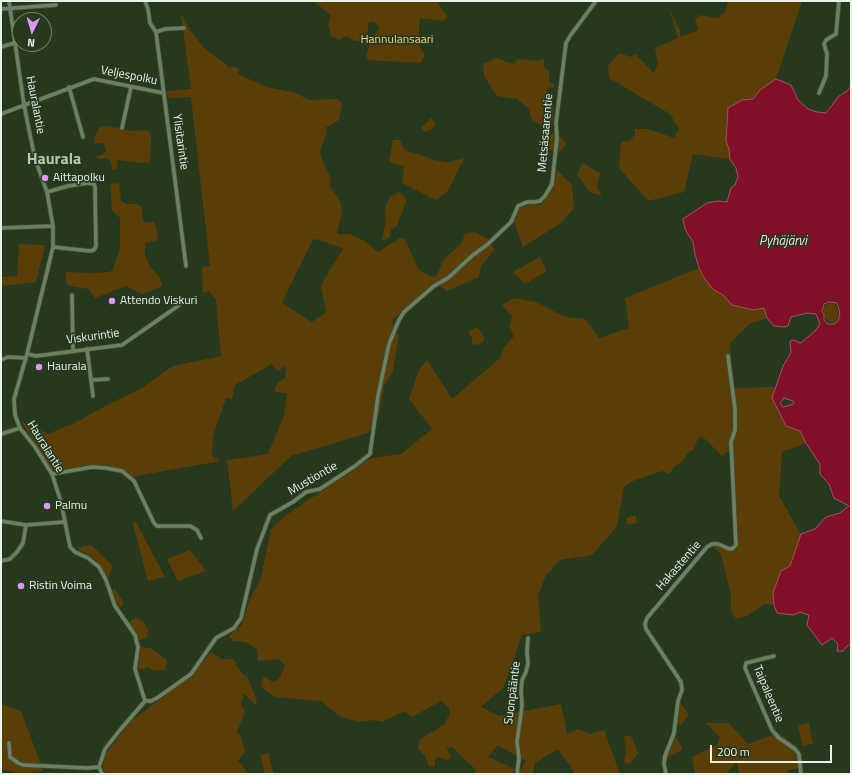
<!DOCTYPE html>
<html>
<head>
<meta charset="utf-8">
<style>
  body { margin:0 }
  #map { position:relative; width:852px; height:775px; overflow:hidden; background:#26391f; font-family:"Titillium Web",sans-serif }
  canvas { display:block }
  .frame { position:absolute; inset:0; border:2px solid #e7f3e3; pointer-events:none }
  .north { position:absolute; left:12px; top:12px; width:40px; height:40px; box-sizing:border-box; background:#26391f; border:1px solid #73836d; border-radius:50%; rotate:185deg; font-size:11px; font-weight:700; line-height:16px; text-align:center; color:#e7f3e3 }
  .north::after { content:''; display:block; margin:auto; width:14px; height:18px; background:#dc99f4; clip-path:polygon(50% 0,100% 100%,50% 72%,0 100%) }
  .scale { position:absolute; left:710px; top:745px; width:122px; height:18px; box-sizing:border-box; border:2px solid #e7f3e3; border-top:0; padding-left:5px; font-size:12px; line-height:14px; white-space:nowrap; color:#e7f3e3; -webkit-text-stroke:3px #26391f; paint-order:stroke }
</style>
</head>
<body>
<div id="map">
<canvas width="852" height="775"></canvas>
<div class="frame"></div>
<div class="north">N</div>
<div class="scale">200 m</div>
</div>
<script>
const ctx = document.querySelector('canvas').getContext('2d');
ctx.lineJoin = 'round';
function fillPath(path, color) {
  ctx.fillStyle = color;
  ctx.fill(path, 'evenodd');
}
function shape(rows) {
  const path = new Path2D();
  for (const r of rows) {
    path.moveTo(r[0], r[1]);
    for (let i = 2; i < r.length; i += 2) path.lineTo(r[i], r[i + 1]);
  }
  return path;
}
function trace(path, color, width, dash) {
  ctx.strokeStyle = color;
  ctx.lineWidth = width;
  ctx.lineCap = dash ? 'butt' : 'round';
  ctx.setLineDash(dash || []);
  ctx.stroke(path);
}
function label(font, color, halo, rows, align = 'center') {
  ctx.font = font + ' "Titillium Web",sans-serif';
  ctx.lineWidth = 3.5;
  ctx.setLineDash([]);
  ctx.textBaseline = 'middle';
  ctx.strokeStyle = halo;
  ctx.fillStyle = color;
  for (const [text, x, y, turn = 0] of rows) {
    ctx.save();
    ctx.translate(x, y);
    ctx.rotate((+turn || 0) * Math.PI / 180);
    ctx.textAlign = isNaN(turn) ? turn : align;
    if (halo) ctx.strokeText(text, 0, 0);
    ctx.fillText(text, 0, 0);
    ctx.restore();
  }
}
fillPath(shape([
  [313,1,437,1,447,17,444,21,420,18,418,44,425,55,421,63,368,60,366,56,373,36,380,27,374,22,368,23,368,35,363,41,355,41,347,36,339,40,331,36,328,25,331,15],
  [728,1,802,1,776,79,760,90,753,99,742,100,728,108,726,141,729,149,730,159,693,154,684,192,648,201,619,168,621,142,629,141,635,135,635,129,648,129,674,138,679,129,670,114,609,78,608,66,619,53,631,57,635,54,654,73,658,63,655,48,678,38,669,8,680,31,680,37,698,30,695,19,700,15,718,18,726,11],
  [181,13,187,26,204,48,230,68,232,66,239,69,238,74,266,87,296,93,309,100,337,99,342,103,339,120,325,128,327,133,320,150,321,158,331,179,330,186,340,201,342,211,337,234,349,234,365,241,378,252,400,238,405,239,419,270,435,278,445,258,462,243,465,233,475,232,488,239,494,250,481,266,479,277,447,291,436,282,393,319,393,333,399,334,393,371,384,386,379,416,368,433,291,456,233,511,227,460,268,454,284,416,287,394,274,391,277,383,285,378,286,366,277,371,272,364,235,385,232,399,226,398,213,436,212,456,221,461,131,477,125,471,120,469,101,466,83,466,52,471,21,421,48,434,77,422,105,406,142,388,173,366,221,356,216,300,209,291,203,293,202,267,210,266,191,97,168,98,167,91,191,89],
  [313,239,323,241,343,249,321,285,326,312,312,322,282,303],
  [496,58,514,64,517,59,539,61,542,59,545,62,543,66,549,71,549,82,555,84,554,88,548,87,544,103,554,106,553,122,543,126,532,120,529,109,517,99,497,96,484,76,483,64],
  [431,118,436,123,432,129,424,132,421,128],
  [107,126,131,131,148,130,151,138,150,162,143,163,118,160,117,169,113,170,110,160,105,158,98,159,96,157,103,154,106,152,105,146,102,143,94,144,94,138,100,127],
  [554,133,562,138,566,143,563,149,558,152,548,149,544,142,545,136],
  [393,140,400,140,405,151,419,154,433,160,448,162,464,158,448,191,436,200,402,183,404,167,389,161],
  [582,163,600,173,597,187,602,196,590,192,577,175],
  [557,170,572,185,574,208,561,223,523,247,514,221,519,210,523,205,541,205,553,188],
  [119,183,121,201,126,204,136,204,141,206,143,219,145,223,154,222,158,235,156,241,145,243,145,255,150,266,158,275,163,286,142,294,126,286,95,298,89,289,69,286,66,281,66,272,93,273,109,272,113,270,120,248,120,218,112,210,110,184],
  [398,192,403,194,406,201,397,226,391,230,389,238,383,241,382,240,386,220,385,207,390,197],
  [19,244,45,245,36,282,1,286,1,277,17,276],
  [540,257,547,271,525,284,513,272],
  [699,268,704,278,714,290,723,295,732,305,754,310,764,308,767,318,749,324,730,343,734,388,776,387,776,404,779,414,800,431,806,443,782,452,779,496,801,534,790,566,781,571,773,593,774,605,764,604,747,616,736,619,731,610,731,595,721,554,714,548,715,546,727,550,733,550,738,547,733,448,722,456,703,437,698,438,694,449,687,454,683,461,674,467,670,474,662,471,630,482,624,487,617,526,592,555,560,560,546,575,538,596,541,632,522,635,503,688,481,707,499,716,561,704,567,734,578,729,590,734,604,730,620,774,574,774,573,770,558,749,535,763,533,774,518,774,526,761,498,745,488,757,515,769,511,774,474,774,476,770,452,747,446,748,452,757,446,760,439,757,435,759,435,766,429,766,425,756,418,749,420,739,444,725,450,713,449,708,441,701,412,717,405,711,382,722,374,720,359,722,339,716,321,701,275,697,261,687,263,678,267,677,272,682,279,679,285,666,278,659,258,661,257,649,245,642,233,641,229,636,242,625,249,601,261,578,271,529,286,515,371,458,401,454,432,429,409,399,419,370,427,360,452,399,500,358,504,347,514,336,509,326,512,317,502,305,514,298,536,302,565,317,585,319,599,338,629,328,625,298],
  [830,303,835,304,839,314,837,320,834,323,826,320,823,309,826,305],
  [477,327,485,338,482,343,477,345,472,344,472,338,468,332],
  [631,516,636,516,637,523,627,524,626,521,627,518],
  [136,522,165,577,148,581,133,524],
  [91,545,113,566,108,577,96,560,77,548],
  [190,550,206,571,178,581,167,559],
  [114,588,124,603,120,608,112,593],
  [136,618,143,621,148,629,147,638,138,640,134,629,128,623],
  [140,647,151,648,167,660,165,670,155,671,148,667,138,670],
  [211,652,222,659,233,659,243,675,247,676,257,701,256,705,244,693,241,704,245,712,237,732,241,736,245,751,238,761,249,774,106,774,103,769,105,755,130,722,193,674],
  [680,702,689,715,681,725,675,724],
  [1,704,21,711,43,771,22,773,2,770,1,767],
  [706,723,729,723,748,744,778,733,797,746,800,768,788,770,788,774,739,774,737,761,726,774,695,774,692,757,717,745,720,737],
  [809,723,813,744,802,746,798,725],
  [673,734,683,749,665,759],
  [624,736,631,736,638,753,630,764,624,762,626,751],
  [268,753,274,774,265,774,260,755]
]), '#5b3e07');
const water = shape([
  [776,79,791,85,798,100,808,109,817,112,826,113,839,96,847,91,851,86,851,645,848,645,843,651,837,651,838,644,832,638,822,645,807,625,809,615,800,612,794,615,777,613,774,605,773,593,781,571,790,566,801,534,815,529,826,517,840,513,849,506,834,498,829,484,820,474,820,464,806,443,800,431,786,426,772,398,783,366,791,353,790,341,794,340,801,343,816,330,820,324,816,314,807,313,791,317,788,326,784,327,774,326,767,318,764,308,754,310,732,305,723,295,714,290,704,278,699,268,695,254,693,242,685,229,683,219,707,203,718,201,727,202,731,188,735,185,738,177,736,168,730,159,729,149,726,141,728,108,742,100,753,99,760,90,776,79],
  [829,302,837,303,839,310,840,315,838,321,834,324,828,324,824,320,824,314,822,312,824,304,829,302],
  [784,398,793,401,794,404,783,407,780,403,784,398]
]);
fillPath(water, '#810f28');
trace(water, '#a05360', 1);
const street = shape([
  [9,1,24,105,35,159,47,192,53,226,53,247,27,354,14,399,15,415,20,428,35,447,52,474,61,502,70,547,75,552,88,558,99,567,106,580,115,606,135,635,138,647,135,669,145,701],
  [145,1,148,9,150,23,156,32,186,266],
  [1,9,56,5],
  [156,32,165,29,184,28],
  [1,47,14,43],
  [69,87,83,137],
  [819,93,826,76,827,54,824,44,826,40,836,34,839,1],
  [1,114,94,79,163,93],
  [122,128,131,87],
  [47,192,68,186,88,183,94,184,95,187,96,246,94,250,90,251,53,247],
  [1,228,53,226],
  [72,295,73,350],
  [87,349,93,396],
  [27,354,36,356,122,345,188,299],
  [1,360,8,357,26,358],
  [91,380,108,379],
  [1,434,20,428],
  [52,474,92,467,106,468,122,471,134,481,154,523,157,526,190,526,197,530,201,538],
  [1,521,26,525,64,522],
  [1,561,10,559,17,552,23,543,26,525],
  [774,656,746,663,745,668,772,730,779,738,795,749,799,754,801,774],
  [145,701,151,701,157,698,191,674,216,638,234,628,241,618,257,549,270,515,293,502,306,492,320,489,355,466,370,454,378,396,389,344,399,320,404,312,434,286,448,278,473,255,488,244,511,222,518,206,527,202,535,202,540,201,545,196,552,184,557,138,556,123,566,43,570,36,596,1],
  [9,743,10,757,18,763,23,765,88,768,99,767],
  [102,774,99,767,105,749,120,730,145,701],
  [517,774,519,758,517,742,522,706,521,691,522,680,526,672,528,663,527,652,528,638],
  [666,774,664,764,665,756,674,733,678,701,682,690,681,682,646,629,645,624,647,618,707,547,712,544,718,544,727,548,732,549,736,545,731,442,735,430,735,409,728,356]
]);
trace(street, '#42533c', 5);
trace(street, '#6c8164', 3.5);
for (const [x, y, r, color] of [
  [45,178,4,"#dc99f4"],
  [112,301,4,"#dc99f4"],
  [39,367,4,"#dc99f4"],
  [47,506,4,"#dc99f4"],
  [21,586,4,"#dc99f4"]
]) {
  const dot = new Path2D();
  dot.arc(x, y, r, 0, 2 * Math.PI);
  ctx.fillStyle = color;
  ctx.fill(dot);
  trace(dot, '#26391f', 1.5);
}
label('12px', '#fece85', '#26391f', [
  ["Hannulansaari",397,40]
]);
label('12px', '#e7f3e3', '#26391f', [
  ["Veljespolku",129,76,11],
  ["Hauralantie",35,105,79],
  ["Metsäsaarentie",546,133,-85],
  ["Ylisitarintie",180,142,82],
  ["Viskurintie",93,337,-8],
  ["Hauralantie",45,447,58],
  ["Mustiontie",313,479,-30],
  ["Hakastentie",679,566,-49],
  ["Suonpääntie",513,693,-83],
  ["Taipaleentie",768,694,67]
]);
label('12px', '#e7f3e3', '#26391f', [
  ["Aittapolku",53,178],
  ["Attendo Viskuri",120,301],
  ["Haurala",47,367],
  ["Palmu",55,506],
  ["Ristin Voima",29,586]
], 'left');
label('italic 13px', '#f9dada', '#26391f', [
  ["Pyhäjärvi",783,242]
]);
label('bold 16px', '#b3caaa', '#26391f', [
  ["Haurala",54,160]
]);
</script>
</body>
</html>
